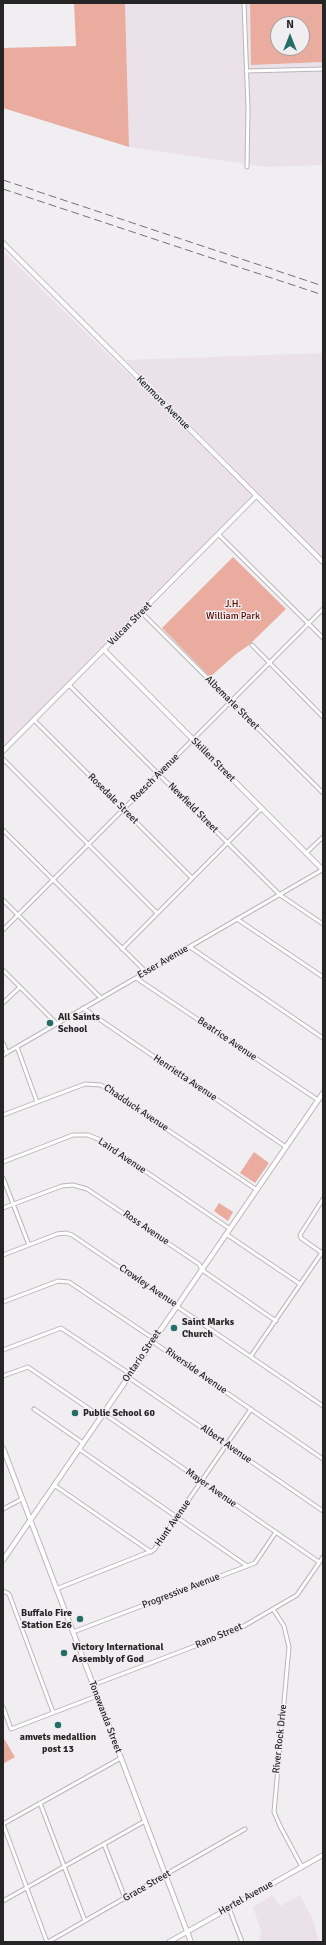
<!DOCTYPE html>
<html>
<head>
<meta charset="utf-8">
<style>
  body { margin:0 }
  #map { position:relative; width:326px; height:1945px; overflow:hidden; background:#f0eef0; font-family:Signika,sans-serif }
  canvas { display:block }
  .frame { position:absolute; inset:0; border:4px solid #262525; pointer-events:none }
  .north { position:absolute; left:270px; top:16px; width:40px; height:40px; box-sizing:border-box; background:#f0eef0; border:1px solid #9f9e9f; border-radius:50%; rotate:0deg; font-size:11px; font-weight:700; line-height:16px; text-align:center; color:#262525 }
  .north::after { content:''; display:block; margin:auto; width:14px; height:18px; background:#246e67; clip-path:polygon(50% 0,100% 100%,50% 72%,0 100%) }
</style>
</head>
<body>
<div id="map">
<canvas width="326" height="1945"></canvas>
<div class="frame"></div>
<div class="north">N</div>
</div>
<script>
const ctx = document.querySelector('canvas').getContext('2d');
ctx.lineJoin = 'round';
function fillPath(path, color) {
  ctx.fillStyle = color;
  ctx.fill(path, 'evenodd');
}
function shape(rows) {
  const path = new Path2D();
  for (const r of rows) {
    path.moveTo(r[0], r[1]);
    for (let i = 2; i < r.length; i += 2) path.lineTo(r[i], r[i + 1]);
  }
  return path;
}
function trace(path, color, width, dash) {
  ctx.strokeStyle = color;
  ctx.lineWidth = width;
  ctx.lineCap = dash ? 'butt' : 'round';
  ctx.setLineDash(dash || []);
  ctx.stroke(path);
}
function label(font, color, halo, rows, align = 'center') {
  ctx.font = font + ' Signika,sans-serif';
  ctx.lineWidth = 3;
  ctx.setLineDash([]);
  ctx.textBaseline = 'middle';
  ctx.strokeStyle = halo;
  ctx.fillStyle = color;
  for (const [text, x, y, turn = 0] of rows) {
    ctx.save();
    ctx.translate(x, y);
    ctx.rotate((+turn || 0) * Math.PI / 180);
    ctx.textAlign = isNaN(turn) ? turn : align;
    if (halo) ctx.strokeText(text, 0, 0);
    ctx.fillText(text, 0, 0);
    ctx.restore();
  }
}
fillPath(shape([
  [125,3,250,3,251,65,323,62,323,165,267,167,129,147],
  [3,251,89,336,256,496,3,751],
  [323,353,323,559,126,360],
  [273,1895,280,1906,300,1895,313,1920,319,1942,261,1942,259,1936,262,1934,253,1907]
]), '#ebe2e9');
fillPath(shape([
  [74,3,125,3,129,147,3,108,3,48,76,46],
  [250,3,323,3,323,62,251,65],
  [278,24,302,24,302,48,278,48],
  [233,557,286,609,249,645,236,654,210,677,162,628],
  [254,1152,269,1163,255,1183,240,1173],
  [219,1203,233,1212,228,1221,214,1211],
  [3,1737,15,1757,3,1764]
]), '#e9ac9f');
const street = shape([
  [244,3,248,109,247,167],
  [246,71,323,69],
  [219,535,323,638],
  [141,612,323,793],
  [252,645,323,717],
  [69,685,280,895,323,924],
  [34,720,192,878],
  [3,759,157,913],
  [3,830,146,972],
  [306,853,323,837],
  [3,900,101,998],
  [237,919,323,977],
  [3,930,323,609],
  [190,947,323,1038],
  [122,949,262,808],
  [3,970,57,1024],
  [136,978,318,1100],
  [3,1003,20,987],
  [83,1008,286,1147],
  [3,1043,7,1053],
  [17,1047,37,1102],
  [3,1055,322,870],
  [3,1115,85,1084,101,1085,257,1190],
  [3,1162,73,1135,88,1135,98,1139,230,1229],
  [3,1178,29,1245],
  [3,1208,62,1186,73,1185,87,1189,199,1264,202,1270,276,1321],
  [226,1234,300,1284],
  [322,1253,301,1238,300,1235,323,1199],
  [3,1255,57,1234,66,1233,72,1235,323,1406],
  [3,1302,58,1281,69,1282,151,1337,156,1344,323,1459],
  [3,1350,61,1328,130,1374],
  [251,1356,323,1251],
  [3,1376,28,1367,101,1417],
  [128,1377,323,1511],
  [34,1409,83,1443],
  [103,1413,319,1562],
  [79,1449,247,1566],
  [54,1485,151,1552],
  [3,1509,22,1499],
  [56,1589,154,1550,251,1409],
  [3,1591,9,1594,53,1712],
  [273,1609,284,1626,289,1647,274,1812,280,1826,302,1867],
  [73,1632,255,1563,276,1532],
  [93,1685,237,1630,297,1595,323,1557],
  [3,1707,11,1729,97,1696],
  [40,1803,85,1921],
  [104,1844,125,1898],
  [3,1901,145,1821],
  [229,1908,242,1942],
  [47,1942,3,1824,121,1758],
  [48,1942,245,1829]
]);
const secondary = shape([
  [3,243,323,562],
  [104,650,323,870],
  [3,751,256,496],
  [3,1448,191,1942],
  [3,1560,323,1093],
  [169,1942,323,1855]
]);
trace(street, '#b9b6b8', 5);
trace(secondary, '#b9b6b8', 6);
trace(street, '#fff', 3);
trace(secondary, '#fff', 4);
trace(shape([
  [3,180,323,286],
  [3,189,323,295]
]), '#737273', 1, [8, 4]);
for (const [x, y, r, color] of [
  [50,1023,4,"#246e67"],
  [174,1328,4,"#246e67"],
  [75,1413,4,"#246e67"],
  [80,1619,4,"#246e67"],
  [64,1653,4,"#246e67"],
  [58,1725,4,"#246e67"]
]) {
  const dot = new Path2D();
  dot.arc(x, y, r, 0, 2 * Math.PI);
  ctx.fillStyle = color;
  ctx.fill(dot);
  trace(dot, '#f0eef0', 1.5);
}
label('10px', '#262525', '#f0eef0', [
  ["Kenmore Avenue",163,403,45],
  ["Vulcan Street",130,624,-45],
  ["Albemarle Street",232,703,45],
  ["Skillen Street",213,760,45],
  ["Roesch Avenue",155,778,-45],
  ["Rosedale Street",113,799,45],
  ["Newfield Street",193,808,45],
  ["Esser Avenue",163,962,-30],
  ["Beatrice Avenue",227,1039,34],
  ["Henrietta Avenue",185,1078,34],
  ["Chadduck Avenue",136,1108,34],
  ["Laird Avenue",122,1156,34],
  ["Ross Avenue",146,1228,34],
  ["Crowley Avenue",148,1286,34],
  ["Ontario Street",142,1356,-56],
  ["Riverside Avenue",196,1371,35],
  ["Albert Avenue",226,1444,35],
  ["Mayer Avenue",211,1488,35],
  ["Hunt Avenue",173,1523,-55],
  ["Progressive Avenue",181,1591,-21],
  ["Rano Street",219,1636,-23],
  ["Tonawanda Street",105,1717,69],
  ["River Rock Drive",280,1739,-84],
  ["Grace Street",147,1886,-30],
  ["Hertel Avenue",246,1898,-29]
]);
label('10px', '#580900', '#f0eef0', [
  ["J.H.",233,604],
  ["William Park",233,616]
]);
label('bold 10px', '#262525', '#f0eef0', [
  ["All Saints",58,1017],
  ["School",58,1029],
  ["Saint Marks",182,1322],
  ["Church",182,1334],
  ["Public School 60",83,1413],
  ["Buffalo Fire",72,1613,"right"],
  ["Station E26",72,1625,"right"],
  ["Victory International",72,1647],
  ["Assembly of God",72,1659],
  ["amvets medallion",58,1737,"center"],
  ["post 13",58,1749,"center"]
], 'left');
</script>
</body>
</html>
